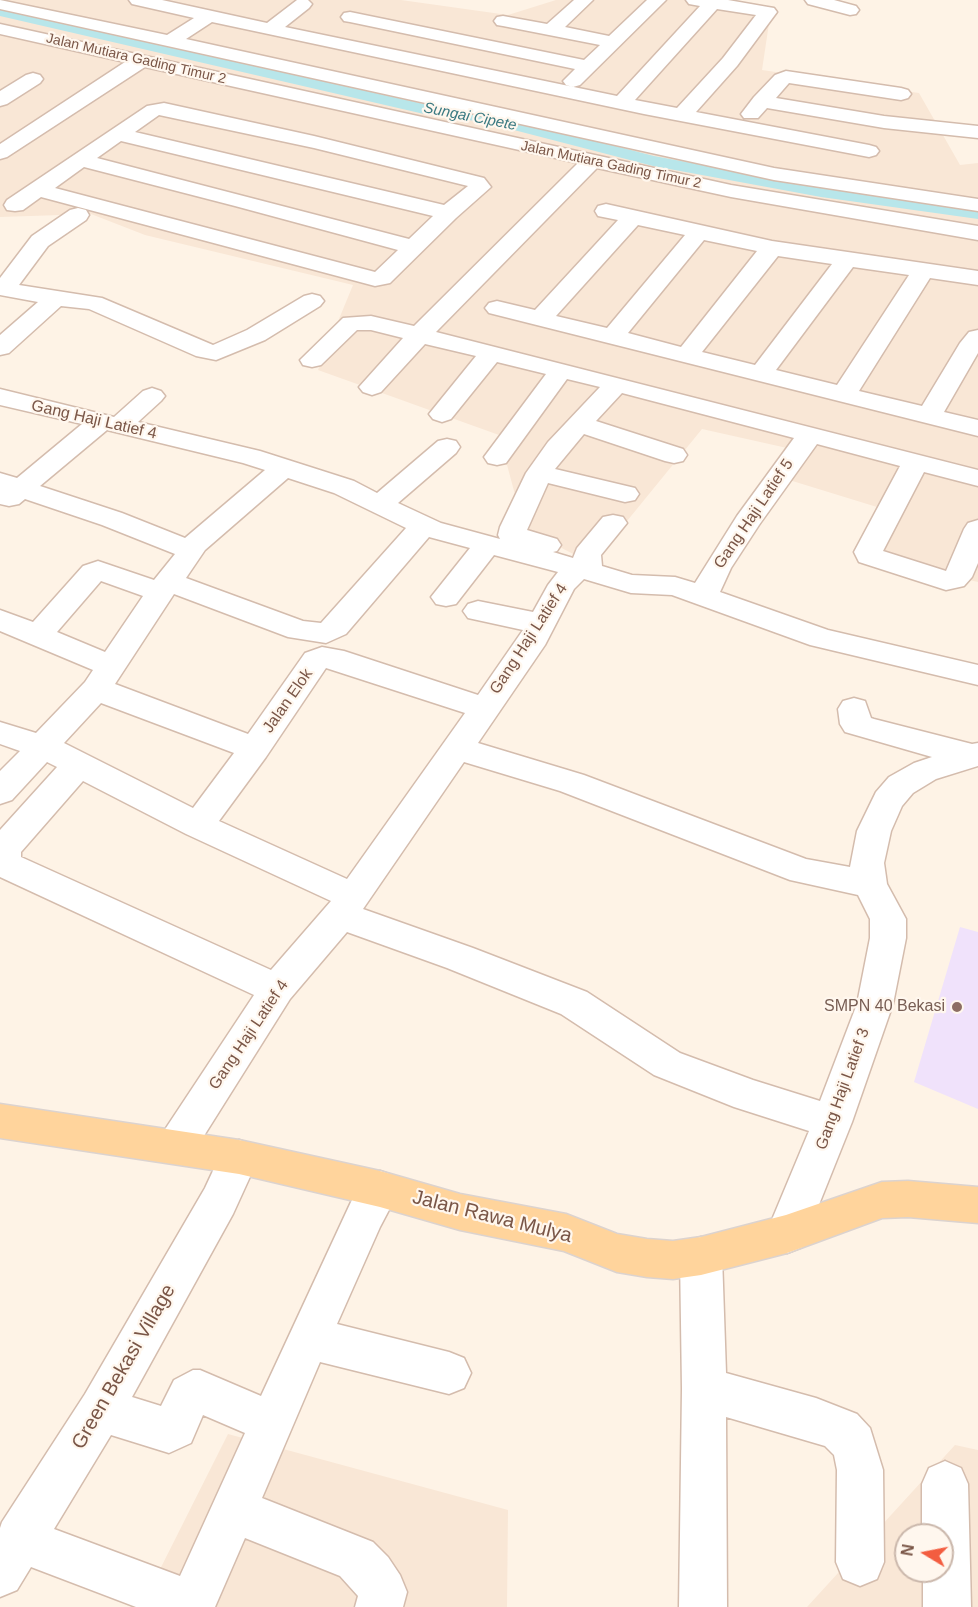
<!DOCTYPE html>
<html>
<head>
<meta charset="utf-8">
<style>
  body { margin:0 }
  #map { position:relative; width:978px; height:1607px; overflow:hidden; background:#fef3e6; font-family:Helvetica,sans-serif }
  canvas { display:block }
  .north { position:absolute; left:894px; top:1523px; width:60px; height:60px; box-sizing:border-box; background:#fff7ee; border:2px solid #cab7ab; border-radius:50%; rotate:280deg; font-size:16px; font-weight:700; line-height:24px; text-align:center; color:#7a5647 }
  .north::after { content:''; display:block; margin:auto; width:21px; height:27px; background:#f35d40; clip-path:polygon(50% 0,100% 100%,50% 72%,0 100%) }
</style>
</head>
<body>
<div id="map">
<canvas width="978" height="1607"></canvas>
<div class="north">N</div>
</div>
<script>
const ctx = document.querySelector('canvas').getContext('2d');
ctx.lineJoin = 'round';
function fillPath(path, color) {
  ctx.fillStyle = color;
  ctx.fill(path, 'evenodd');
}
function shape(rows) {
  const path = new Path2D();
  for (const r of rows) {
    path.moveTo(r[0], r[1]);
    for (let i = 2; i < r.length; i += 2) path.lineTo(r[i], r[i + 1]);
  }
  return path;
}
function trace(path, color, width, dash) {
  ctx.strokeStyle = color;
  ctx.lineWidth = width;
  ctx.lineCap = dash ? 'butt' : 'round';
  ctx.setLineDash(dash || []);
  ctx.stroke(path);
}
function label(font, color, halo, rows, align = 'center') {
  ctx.font = font + ' Helvetica,sans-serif';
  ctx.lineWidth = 4.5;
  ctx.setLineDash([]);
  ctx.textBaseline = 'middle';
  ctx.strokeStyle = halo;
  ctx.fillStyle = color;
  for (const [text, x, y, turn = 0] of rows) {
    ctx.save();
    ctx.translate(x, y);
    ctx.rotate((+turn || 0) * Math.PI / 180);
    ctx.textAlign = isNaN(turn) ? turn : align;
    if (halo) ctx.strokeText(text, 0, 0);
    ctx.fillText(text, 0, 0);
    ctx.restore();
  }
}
fillPath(shape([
  [0,0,401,0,508,15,556,0,715,0,771,10,762,70,919,93,960,165,978,163,978,582,873,558,877,507,773,475,796,450,702,429,592,564,524,528,499,435,318,370,353,285,145,235,91,214,0,217],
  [228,1434,508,1510,507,1607,141,1607],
  [955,1445,978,1450,978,1607,807,1607],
  [906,1535,942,1535,942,1571,906,1571]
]), '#f9e7d6');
fillPath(shape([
  [960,927,978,932,978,1109,914,1082]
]), '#f0e2fb');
fillPath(shape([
  [0,8,424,104,484,112,654,156,821,187,978,209,978,219,821,197,653,166,483,122,424,114,0,16,0,8]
]), '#b8e6ea');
const minor = shape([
  [0,0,167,35,194,18,132,4,129,0,162,0,267,23,297,0,308,0,312,4,309,8,285,27,617,96,700,6,689,4,686,0,728,0,768,7,774,8,777,12,737,66,696,112,869,145,876,147,879,151,876,155,869,157,644,114,212,22,186,39,774,168,978,199,978,211,774,180,0,9,0,0],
  [717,9,756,15,723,58,677,108,635,100,717,9],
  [574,0,593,0,565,27,609,36,647,0,666,0,580,85,573,87,566,85,563,81,575,69,350,22,344,21,341,17,344,13,350,12,584,60,600,45,503,26,497,25,494,21,497,17,503,16,547,24,574,0],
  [805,0,834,0,856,6,859,10,856,14,850,15,808,4,805,0],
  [0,24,731,185,978,226,978,240,731,197,597,168,436,332,978,470,978,486,924,472,883,551,946,571,964,529,968,523,978,520,978,563,972,577,964,586,946,590,859,562,854,552,900,466,817,444,759,525,731,568,720,592,828,630,978,665,978,685,810,645,672,595,631,593,584,579,574,589,545,645,478,743,584,775,806,859,850,867,857,831,876,792,889,777,914,763,932,757,845,732,840,724,838,709,843,701,854,698,865,701,871,718,874,719,972,744,978,743,978,766,936,779,913,793,902,806,891,831,884,863,887,884,906,919,906,938,893,1004,852,1122,802,1247,787,1253,772,1247,766,1234,809,1131,734,1107,654,1075,561,1014,447,968,347,932,290,999,190,1158,176,1163,162,1158,156,1146,162,1134,254,995,0,877,0,830,57,767,47,762,12,800,0,804,0,771,20,751,0,744,0,722,36,733,85,682,93,670,0,631,0,610,33,622,83,566,98,561,154,580,175,554,102,525,25,499,19,504,9,506,0,504,0,473,17,478,82,424,0,405,0,389,114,417,143,391,152,388,161,391,165,396,161,401,138,422,260,451,354,481,377,493,438,441,447,439,456,441,460,447,456,453,398,503,441,523,500,539,498,535,500,527,526,473,548,442,600,387,567,379,506,463,497,465,488,463,484,457,546,374,497,362,451,419,442,422,433,419,429,414,476,356,425,344,381,392,372,395,363,392,359,387,403,338,371,330,357,330,321,365,312,367,303,365,300,360,343,318,371,316,414,326,578,163,145,67,7,157,0,159,0,144,125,62,0,34,0,24],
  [622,393,794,438,737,516,695,583,675,577,632,575,602,566,601,555,627,523,623,517,613,515,603,517,577,548,573,558,553,552,557,551,561,545,557,539,527,530,548,483,625,502,635,500,639,494,635,488,555,469,584,434,665,461,674,463,683,461,687,455,683,449,596,421,622,393],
  [107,430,243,463,265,470,185,538,122,513,40,486,107,430],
  [288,478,334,493,406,528,321,623,303,621,186,578,205,550,288,478],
  [429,537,470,548,431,597,436,604,446,606,456,604,494,555,558,572,548,585,533,612,478,601,468,604,463,611,468,618,523,630,478,695,344,651,322,647,305,653,248,734,115,684,174,594,288,637,326,643,346,634,429,537],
  [101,581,143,596,105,652,57,632,101,581],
  [326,668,465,713,347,879,219,821,266,757,326,668],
  [101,703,234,753,193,808,64,743,101,703],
  [464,762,560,791,790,880,858,895,870,919,870,938,857,1004,820,1101,753,1080,680,1053,587,992,473,948,363,909,464,762],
  [83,781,186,834,331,901,271,970,21,857,21,852,83,781],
  [786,71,901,88,908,90,911,94,908,98,901,100,789,83,776,98,884,116,978,126,978,138,884,128,767,108,758,118,744,118,741,114,754,97,775,75,786,71],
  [33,73,40,75,43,79,40,83,7,104,0,106,0,91,26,75,33,73],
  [164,103,314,136,484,178,491,187,456,218,390,283,375,286,41,197,23,210,15,211,7,210,4,205,7,200,147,106,164,103],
  [159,115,314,148,468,186,444,205,135,132,159,115],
  [121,141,433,216,409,239,97,158,121,141],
  [84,167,235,206,398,250,375,272,55,188,84,167],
  [606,204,772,241,978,271,978,285,930,278,859,391,922,406,960,343,969,332,978,330,978,353,944,412,978,420,978,436,489,313,485,308,489,303,497,301,535,310,618,220,598,216,595,211,598,206,606,204],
  [638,225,685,235,607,328,556,316,638,225],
  [704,240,757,251,681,347,628,333,704,240],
  [778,256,832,264,755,365,702,352,778,256],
  [853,267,909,275,837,385,776,370,853,267],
  [78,208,86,210,89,215,86,220,48,246,19,285,102,298,213,345,247,330,304,296,312,294,320,296,324,301,320,306,265,340,216,360,196,356,89,309,61,306,9,353,0,355,0,335,38,302,0,295,0,278,32,236,70,210,78,208],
  [239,1140,253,1145,259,1157,233,1214,132,1397,161,1406,174,1380,193,1370,200,1370,261,1396,351,1202,366,1176,380,1171,394,1176,400,1189,380,1227,337,1324,449,1352,464,1358,471,1373,464,1388,449,1394,320,1362,262,1498,373,1542,388,1557,400,1575,407,1592,403,1607,355,1607,358,1596,340,1576,245,1538,215,1607,136,1607,31,1567,17,1590,0,1597,0,1528,2,1522,85,1394,205,1188,225,1145,239,1140],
  [203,1415,245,1433,180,1576,54,1529,111,1435,169,1453,191,1443,203,1415],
  [701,1237,716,1242,722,1256,726,1373,816,1398,857,1414,870,1428,883,1470,884,1562,877,1579,860,1586,843,1579,836,1562,837,1470,834,1455,825,1446,726,1417,727,1607,679,1607,682,1389,680,1256,686,1242,701,1237],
  [945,1461,961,1468,968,1484,971,1607,923,1607,923,1571,942,1571,942,1535,922,1535,922,1484,929,1468,945,1461]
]);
const major = shape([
  [0,1104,239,1140,380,1171,460,1194,566,1214,617,1234,647,1239,673,1241,701,1237,786,1215,882,1182,908,1181,978,1187,978,1223,908,1217,882,1218,787,1253,701,1275,673,1279,647,1277,617,1272,564,1251,460,1230,380,1207,239,1174,0,1138,0,1104]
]);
trace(minor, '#d4bcad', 3);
trace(major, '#dcd3cf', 3);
fillPath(minor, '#fff');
fillPath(major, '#ffd49c');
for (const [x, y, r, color] of [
  [957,1007,6,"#8d6e63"]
]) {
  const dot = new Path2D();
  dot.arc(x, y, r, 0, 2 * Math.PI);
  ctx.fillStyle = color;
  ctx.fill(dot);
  trace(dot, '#fff7ee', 2);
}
label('14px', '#7a5647', '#fff7ee', [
  ["Jalan Mutiara Gading Timur 2",136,59,13],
  ["Jalan Mutiara Gading Timur 2",611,165,12]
]);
label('italic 15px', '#3a7981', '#fff7ee', [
  ["Sungai Cipete",470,117,11]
]);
label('16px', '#7a5647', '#fff7ee', [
  ["Gang Haji Latief 4",94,420,13],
  ["Gang Haji Latief 5",754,514,-56],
  ["Gang Haji Latief 4",529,639,-57],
  ["Jalan Elok",288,701,-55],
  ["Gang Haji Latief 4",249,1035,-56],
  ["Gang Haji Latief 3",843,1089,-70]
]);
label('16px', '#785e54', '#fff7ee', [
  ["SMPN 40 Bekasi",945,1007]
], 'right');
label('20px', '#7a5647', '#fff7ee', [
  ["Jalan Rawa Mulya",492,1217,14],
  ["Green Bekasi Village",124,1367,-60]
]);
</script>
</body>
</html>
